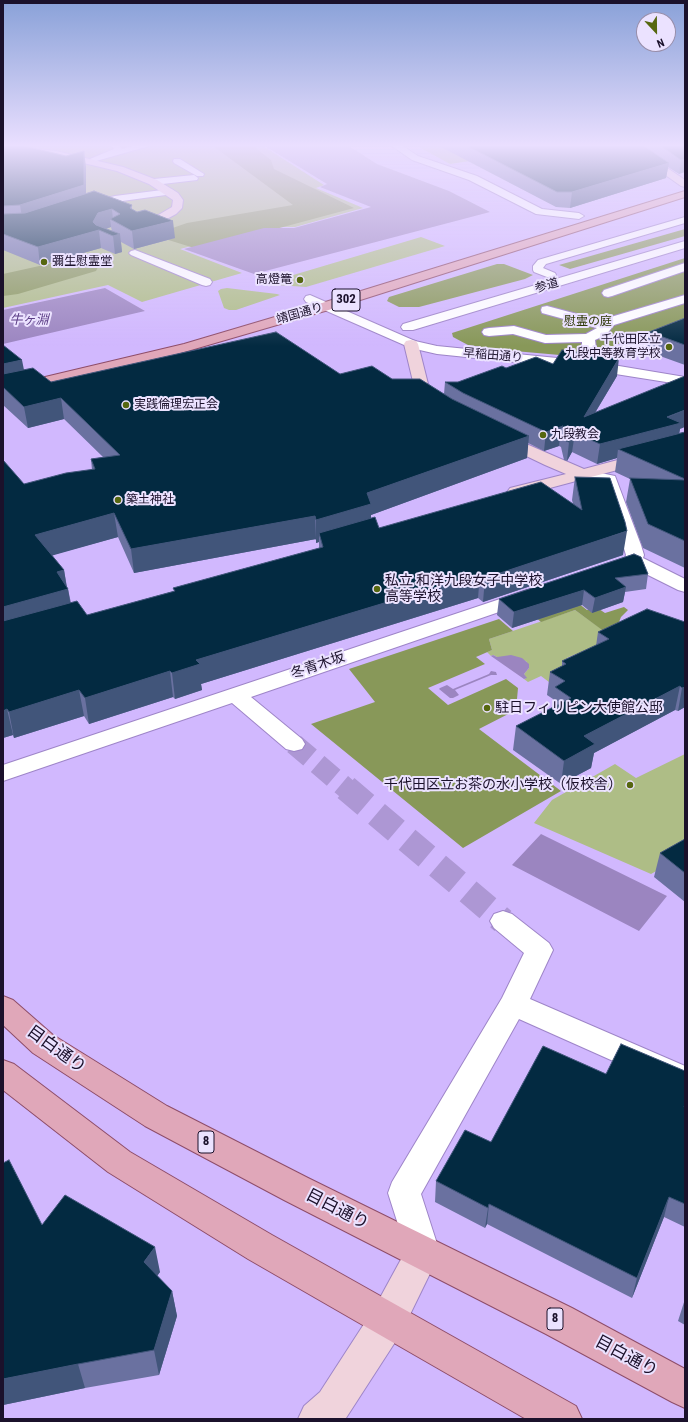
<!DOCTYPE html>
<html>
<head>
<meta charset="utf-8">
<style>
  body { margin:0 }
  #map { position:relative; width:688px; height:1422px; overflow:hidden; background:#d1b8fe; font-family:"Roboto Condensed",sans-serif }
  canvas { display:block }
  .frame { position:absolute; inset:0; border:4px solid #1b112b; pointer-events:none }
  .north { position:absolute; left:636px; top:12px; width:40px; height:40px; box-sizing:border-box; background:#ebe2ff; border:1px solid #988eaa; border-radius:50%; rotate:158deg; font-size:11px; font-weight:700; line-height:16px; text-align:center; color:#1b112b }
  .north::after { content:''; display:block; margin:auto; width:14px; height:18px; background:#566710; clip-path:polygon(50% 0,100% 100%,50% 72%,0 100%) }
</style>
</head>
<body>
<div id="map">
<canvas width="688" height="1422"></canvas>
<div class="frame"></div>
<div class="north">N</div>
</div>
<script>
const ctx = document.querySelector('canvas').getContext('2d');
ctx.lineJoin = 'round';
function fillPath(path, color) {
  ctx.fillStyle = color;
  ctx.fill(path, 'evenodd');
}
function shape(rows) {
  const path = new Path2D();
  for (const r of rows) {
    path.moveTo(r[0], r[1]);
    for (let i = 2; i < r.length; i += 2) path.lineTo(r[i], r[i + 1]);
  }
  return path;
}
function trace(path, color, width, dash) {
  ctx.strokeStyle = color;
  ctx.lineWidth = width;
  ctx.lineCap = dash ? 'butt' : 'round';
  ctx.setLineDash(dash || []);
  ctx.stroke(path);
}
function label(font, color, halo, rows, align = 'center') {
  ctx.font = font + ' "Roboto Condensed","Noto Sans JP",sans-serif';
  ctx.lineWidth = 4;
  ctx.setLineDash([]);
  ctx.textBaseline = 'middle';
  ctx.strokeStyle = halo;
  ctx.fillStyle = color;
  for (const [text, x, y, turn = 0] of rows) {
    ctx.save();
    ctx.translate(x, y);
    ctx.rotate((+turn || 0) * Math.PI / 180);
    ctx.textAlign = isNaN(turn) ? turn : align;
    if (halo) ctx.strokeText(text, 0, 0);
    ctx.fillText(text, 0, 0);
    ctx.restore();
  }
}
fillPath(shape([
  [3,146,263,146,324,185,316,188,363,208,295,227,265,227,180,249,242,273,142,302,108,285,3,308],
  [417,146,569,146,450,164],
  [421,237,445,246,306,287,263,284],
  [227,288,277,294,280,295,236,310,229,310,224,308,218,291,221,289],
  [575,610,614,638,579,655,576,654,567,658,569,660,553,685,541,676,528,682,524,679,526,678,524,674,529,668,526,661,497,657,493,655,491,656,487,652,492,650,489,639],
  [685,754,685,855,651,874,534,823,552,800,615,764,636,778]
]), '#aebd86');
fillPath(shape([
  [213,146,253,146,271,160,274,169,354,208,205,248,191,247,162,238,161,232,187,223,293,205],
  [685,229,685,236,570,269,559,265],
  [685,258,685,318,595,353,571,356,503,350,468,345,453,337,452,333],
  [71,259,90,261,99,265,96,271,18,294,3,296,3,274],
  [497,264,504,264,533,275,525,279,419,307,399,307,387,301,389,297],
  [569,596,587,610,596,607,605,613,624,607,628,610,621,617,619,622,621,629,613,638,575,610,541,622,527,610],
  [499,619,513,631,489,639,492,650,476,657,485,664,428,688,448,705,506,679,518,688,516,710,479,729,561,791,463,848,311,724,375,702,349,669]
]), '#889859');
fillPath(shape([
  [265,146,349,146,377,164,449,191,490,212,254,274,184,249,264,228,294,228,371,207,320,187,327,184],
  [105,288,145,311,3,344,3,310],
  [493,655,497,657,511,655,522,658,529,664,529,668,524,674,527,678,524,679,491,656],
  [491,671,496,672,497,675,491,675,455,690,459,695,453,698,450,698,439,689,440,688,447,685,453,689,489,674],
  [541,834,667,896,639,931,512,865]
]), '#9b85c0');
trace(shape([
  [294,744,347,789]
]), '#ad97d4', 21, [21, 10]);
trace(shape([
  [346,788,503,921]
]), '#ad97d4', 26, [26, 14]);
const lane = shape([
  [112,146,120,146,122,149,133,146,149,146,89,163,85,161,114,149,112,146],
  [174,159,180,159,204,174,203,176,197,176,174,163,173,161,174,159],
  [194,175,198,178,197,180,154,185,150,182,154,179,194,175],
  [170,189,173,190,174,192,173,194,115,202,90,208,85,205,87,203,115,196,170,189],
  [685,217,685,223,546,264,543,268,555,273,556,275,555,277,547,277,534,272,533,270,533,266,538,260,685,217]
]);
const street = shape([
  [392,146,403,146,418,156,477,176,542,209,579,213,584,216,579,219,536,214,469,180,412,160,392,146],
  [685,241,685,248,413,330,403,330,401,327,403,324,685,241],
  [135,250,210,279,212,282,210,285,206,286,202,285,131,255,129,253,131,251,135,250],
  [685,263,685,271,612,296,608,297,604,296,602,293,604,290,685,263],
  [310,295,415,341,437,346,577,360,582,348,582,342,545,343,513,334,489,336,484,335,482,332,484,329,489,328,514,326,546,335,586,334,597,328,542,313,541,310,542,307,547,306,603,321,604,319,685,295,685,303,614,325,606,335,595,340,596,348,592,357,685,322,685,331,601,363,685,377,685,385,584,369,437,354,411,348,306,302,304,299,306,296,310,295],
  [582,469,615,476,641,545,644,555,643,558,685,579,685,592,678,590,626,564,624,560,626,555,623,545,602,483,576,478,574,474,576,470,582,469],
  [527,590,534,592,537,596,534,600,251,697,302,739,305,744,302,749,294,751,286,749,232,703,3,781,3,765,527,590],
  [503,911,512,914,549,943,553,950,530,999,685,1066,685,1093,519,1019,421,1194,440,1253,435,1265,423,1269,411,1265,388,1193,392,1182,502,998,524,953,494,928,490,921,494,914,503,911]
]);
const secondary = shape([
  [3,146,56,151,123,167,157,180,178,193,183,200,182,208,176,214,163,221,155,221,154,219,155,217,172,207,173,200,149,184,117,171,92,165,56,157,3,151,3,146],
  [624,146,635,146,685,180,685,187,681,186,624,146],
  [411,340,416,341,418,344,430,392,439,399,442,402,439,405,434,407,429,405,416,394,404,344,406,341,411,340],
  [501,433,584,469,685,442,685,452,516,497,510,496,507,492,510,488,566,474,545,465,495,441,493,438,495,435,501,433],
  [423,1237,435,1241,440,1253,401,1333,346,1418,298,1419,304,1406,320,1392,375,1307,411,1241,423,1237]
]);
const primary = shape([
  [685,191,685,197,332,309,153,361,3,395,3,387,184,344,322,303,685,191],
  [3,996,13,1000,53,1035,167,1106,308,1178,572,1308,685,1369,685,1408,672,1402,546,1334,284,1200,145,1126,33,1053,3,1025,3,996],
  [3,1060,14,1064,130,1152,272,1235,576,1406,582,1419,526,1419,248,1259,108,1172,3,1090,3,1060]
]);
trace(lane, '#9e85c8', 2);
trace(street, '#9e85c8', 2);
trace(secondary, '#9e85c8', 2);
trace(primary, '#8e4d69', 2);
fillPath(lane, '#fff');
fillPath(street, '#fff');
fillPath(secondary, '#f0d3dc');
fillPath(primary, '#e0a7b9');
fillPath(shape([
  [3,146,86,167,86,194,132,205,132,209,175,238,134,249,121,242,122,252,115,254,101,248,40,265,3,250],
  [111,227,112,231,106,229],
  [439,146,685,146,679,174,668,167,666,178,570,208,556,207],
  [685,318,685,365,646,351,649,332],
  [3,345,24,370,51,382,340,374,392,379,444,394,445,382,458,382,506,368,553,364,617,376,595,413,680,429,679,433,685,432,685,568,643,548,626,502,630,479,615,472,617,458,597,464,572,452,567,461,564,460,561,447,559,446,544,451,528,443,527,458,371,515,371,518,379,528,573,504,572,500,575,477,623,555,483,602,478,598,201,684,202,690,175,699,173,697,89,724,84,716,14,738,13,735,3,738,24,484,92,470,91,459,103,457,64,419,28,428,3,405],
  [118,537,134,573,316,539,316,543,319,542,319,548,173,588,174,591,87,615,71,603,68,589,67,587,64,570,52,555],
  [634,554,648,574,646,589,625,592,623,602,592,613,582,605,512,628,497,615,499,599],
  [685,622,685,707,678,711,675,710,594,753,591,768,561,784,513,750,516,726,552,708,553,699,547,695,550,672,562,666,562,661,596,646,598,632],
  [685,839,685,902,654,877,660,853],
  [685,1071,685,1227,664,1217,632,1298,487,1224,485,1228,435,1202,436,1181,491,1142,606,1074],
  [42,1225,160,1272,157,1276,172,1291,177,1316,159,1375,85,1388,3,1405],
  [685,1299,685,1325,678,1321]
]), '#6a71a0');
fillPath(shape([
  [84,151,86,167,86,202,23,223,20,205],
  [685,159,685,172,679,174,681,160],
  [669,163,666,178,570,208,572,192],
  [112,209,113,221,110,219,111,227,99,231,101,248,40,265,38,247,93,222,98,213],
  [173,221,175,238,134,249,132,231],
  [120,234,122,252,115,254,113,236],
  [619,358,617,376,581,436,584,417],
  [22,360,26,380,3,386,3,364],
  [61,398,64,419,28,428,24,407],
  [685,410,685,427,680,429,678,442,618,449,617,458,597,464,600,444],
  [561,427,559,446,544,451,546,432],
  [575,433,572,452,567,461,569,442],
  [529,436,527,458,371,515,371,527,319,533,319,542,316,543,316,520,367,493],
  [114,513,118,537,40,559,35,535],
  [315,516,316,539,134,573,131,549],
  [627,531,623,555,483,602,485,578],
  [64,570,67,589,68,589,72,613,3,633,3,607,57,572],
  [480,574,478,598,201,684,202,690,175,699,172,673,196,660],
  [626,587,623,602,592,613,595,598],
  [584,590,582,605,512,628,514,612],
  [170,671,173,697,89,724,85,698],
  [680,686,675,710,594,753,591,768,561,784,564,761,584,736],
  [685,687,685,707,678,711,682,688],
  [79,690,84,716,14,738,9,712],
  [7,709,13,735,3,738,3,711],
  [669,1197,664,1217,632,1298,637,1278],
  [489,1204,487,1224,485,1228,488,1208],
  [155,1247,160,1272,149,1287,144,1262],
  [172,1291,177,1316,159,1375,154,1350],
  [78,1364,85,1388,3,1405,3,1379]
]), '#41557a');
const building = shape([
  [3,146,24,146,66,156,84,151,84,185,20,205,3,206,3,146],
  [467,146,644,146,669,163,572,192,557,192,467,146],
  [661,146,685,146,685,159,681,160,661,146],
  [94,191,132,205,130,208,137,212,145,210,173,221,132,231,110,219,120,214,112,209,98,213,93,222,96,225,120,234,113,236,99,230,38,247,3,234,3,214,25,213,94,191],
  [685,318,685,345,649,332,685,318],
  [276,332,340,374,372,366,392,379,420,379,452,399,529,436,367,493,371,504,316,520,315,516,131,549,114,513,35,535,64,570,57,572,68,589,3,607,3,460,24,484,66,473,95,469,91,459,120,455,61,398,24,407,3,387,3,374,33,368,51,382,276,332],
  [3,345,22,360,3,364,3,345],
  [562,350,619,358,584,417,685,376,685,410,667,417,681,423,600,444,575,433,569,442,566,441,564,428,561,427,563,426,546,432,463,393,445,382,458,382,502,366,506,368,536,357,553,364,562,350],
  [685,432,685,479,618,449,685,432],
  [575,477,610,478,625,522,627,531,485,578,480,574,196,660,200,664,172,673,170,671,85,698,79,690,9,712,7,709,3,711,3,621,77,601,87,615,175,591,173,588,323,547,319,533,375,517,379,528,541,482,582,510,575,477],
  [630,478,685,480,685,541,648,524,630,478],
  [634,554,641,557,648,574,615,578,626,587,595,598,584,590,514,612,499,599,634,554],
  [647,609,685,622,685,687,682,688,680,686,584,736,595,744,564,761,516,726,571,698,555,687,565,681,550,672,566,664,562,661,609,639,598,632,647,609],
  [685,839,685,873,660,853,685,839],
  [621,1044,685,1071,685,1105,684,1107,685,1108,685,1204,669,1197,637,1278,489,1204,488,1208,436,1181,465,1130,491,1142,543,1046,606,1074,621,1044],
  [9,1160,42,1225,65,1195,155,1247,144,1262,172,1291,154,1350,78,1364,3,1379,3,1163,9,1160]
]);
fillPath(building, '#032a41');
trace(building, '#41557a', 1);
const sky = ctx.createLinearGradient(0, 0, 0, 346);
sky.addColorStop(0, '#89a1d8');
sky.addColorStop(0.42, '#eadfff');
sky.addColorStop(1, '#eadfff00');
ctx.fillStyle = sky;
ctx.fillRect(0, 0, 688, 346);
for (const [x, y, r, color] of [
  [44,262,4,"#566710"],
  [300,280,4,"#566710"],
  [669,347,4,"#566710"],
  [126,405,4,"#566710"],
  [543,435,4,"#566710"],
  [118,500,4,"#566710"],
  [377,589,4,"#566710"],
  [487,708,4,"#566710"],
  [630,785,4,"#566710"]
]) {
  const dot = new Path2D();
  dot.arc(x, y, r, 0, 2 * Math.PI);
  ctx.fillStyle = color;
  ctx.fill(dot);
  trace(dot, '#ebe2ff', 1.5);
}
label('12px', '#1b112b', '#ebe2ff', [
  ["彌生慰霊堂",52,262],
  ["高燈篭",292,280,"right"],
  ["千代田区立",661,340,"right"],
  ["九段中等教育学校",661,354,"right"],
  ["実践倫理宏正会",134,405],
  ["九段教会",551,435],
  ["築土神社",126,500]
], 'left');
label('12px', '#1b112b', '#ebe2ff', [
  ["参道",547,286,-16],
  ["靖国通り",300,314,-16],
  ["早稲田通り",493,356,5]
]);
label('12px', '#2f3907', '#ebe2ff', [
  ["慰霊の庭",588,322]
]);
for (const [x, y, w] of [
  [346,300,28],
  [206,1142,16],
  [555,1319,16]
]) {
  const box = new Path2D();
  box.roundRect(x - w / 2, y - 11, w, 22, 3);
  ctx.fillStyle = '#ebe2ff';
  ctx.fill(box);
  trace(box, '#1b112b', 1);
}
label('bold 13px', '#1b112b', null, [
  ["302",346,300],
  ["8",206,1142],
  ["8",555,1319]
]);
label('italic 13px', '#5b3d86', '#ebe2ff', [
  ["牛ヶ淵",29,321]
]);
label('14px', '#1b112b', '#ebe2ff', [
  ["私立 和洋九段女子中学校",385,581],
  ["高等学校",385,597],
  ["駐日フィリピン大使館公邸",495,708],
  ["千代田区立お茶の水小学校（仮校舎）",622,785,"right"]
], 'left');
label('14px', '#1b112b', '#ebe2ff', [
  ["冬青木坂",318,666,-19]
]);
label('17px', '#1b112b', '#ebe2ff', [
  ["目白通り",56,1050,36],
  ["目白通り",337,1210,27],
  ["目白通り",626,1357,28]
]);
</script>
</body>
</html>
